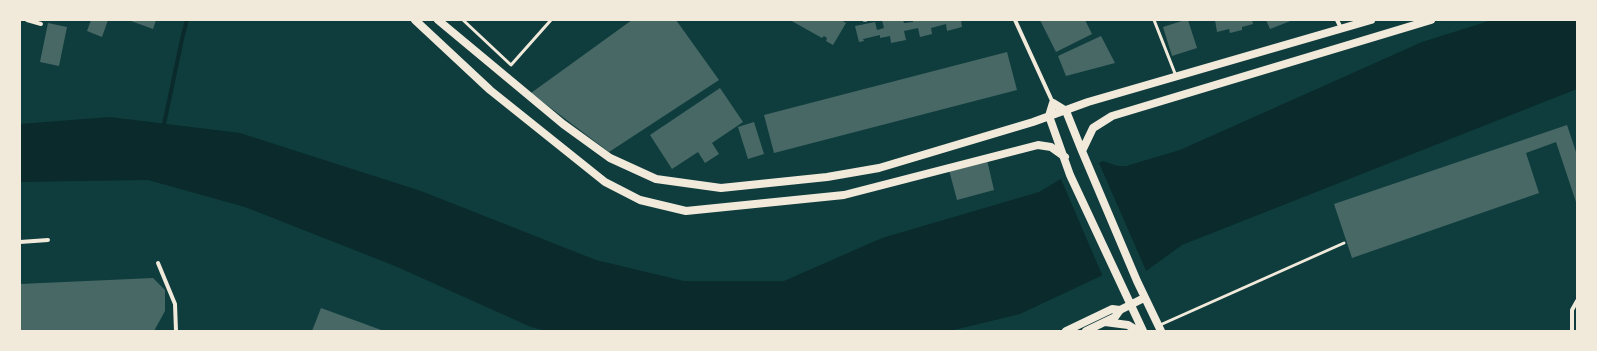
<!DOCTYPE html>
<html>
<head>
<meta charset="utf-8">
<style>
  body { margin:0 }
  #map { position:relative; width:1597px; height:351px; overflow:hidden; background:#0f3d3e; font-family:"Archivo Narrow",sans-serif }
  canvas { display:block }
  .frame { position:absolute; inset:0; border:21px solid #f1e9da; pointer-events:none }
</style>
</head>
<body>
<div id="map">
<canvas width="1597" height="351"></canvas>
<div class="frame"></div>
</div>
<script>
const ctx = document.querySelector('canvas').getContext('2d');
ctx.lineJoin = 'round';
function fillPath(path, color) {
  ctx.fillStyle = color;
  ctx.fill(path, 'evenodd');
}
function shape(rows) {
  const path = new Path2D();
  for (const r of rows) {
    path.moveTo(r[0], r[1]);
    for (let i = 2; i < r.length; i += 2) path.lineTo(r[i], r[i + 1]);
  }
  return path;
}
function trace(path, color, width, dash) {
  ctx.strokeStyle = color;
  ctx.lineWidth = width;
  ctx.lineCap = dash ? 'butt' : 'round';
  ctx.setLineDash(dash || []);
  ctx.stroke(path);
}
fillPath(shape([
  [1492,20,1577,20,1577,89,1182,245,1146,271,1103,275,1020,314,950,331,546,331,531,327,395,266,245,207,148,180,20,182,20,124,110,117,240,133,421,191,596,260,684,281,784,281,882,238,1039,192,1061,179,1099,163,1103,161,1118,166,1126,166,1180,150,1422,42]
]), '#0a2a2b');
fillPath(shape([
  [1099,163,1147,273,1103,277,1061,179]
]), '#0f3d3e');
trace(shape([
  [163,129,182,39,187,20]
]), '#0a2a2b', 4);
fillPath(shape([
  [91,20,108,20,102,37,87,31],
  [131,20,156,20,153,29,131,21],
  [632,20,676,20,719,80,609,152,531,93],
  [790,20,821,20,823,21,824,20,841,20,846,23,833,45,826,41,827,38,824,36,822,38],
  [882,20,903,20,904,23,913,22,913,20,961,20,962,27,947,31,946,24,931,28,932,34,920,37,918,28,904,31,906,40,891,43,890,36,880,38,880,35,863,39,864,41,859,42,855,26,875,22,877,30,884,28],
  [1040,20,1085,20,1092,34,1056,52],
  [1185,20,1188,20,1197,48,1172,56,1163,27],
  [1215,20,1252,20,1253,24,1242,27,1242,30,1230,33,1229,29,1217,32],
  [1266,20,1293,20,1270,29],
  [48,23,67,27,59,66,40,62],
  [1101,36,1115,63,1066,76,1058,56],
  [1007,52,1017,90,774,153,764,115],
  [720,88,743,122,712,143,719,154,705,163,698,152,672,169,650,135],
  [754,122,764,154,748,159,738,127],
  [1567,125,1577,155,1577,205,1556,142,1526,153,1539,193,1352,258,1334,204],
  [987,160,994,190,957,200,949,170],
  [153,278,165,290,165,311,154,331,20,331,20,284],
  [321,308,384,331,312,331]
]), '#486865');
trace(shape([
  [463,20,511,65,551,20],
  [864,20,866,20],
  [1154,20,1176,76],
  [1160,325,1344,243]
]), '#f1e9da', 3);
trace(shape([
  [27,20,41,24],
  [1015,20,1053,103],
  [1337,20,1341,28],
  [20,242,48,240],
  [158,263,175,304,176,331],
  [1572,331,1572,310,1577,301]
]), '#f1e9da', 4);
trace(shape([
  [415,20,490,90,605,182,640,200,686,211,844,195,1038,145,1051,147,1065,157],
  [438,20,563,124,610,158,656,179,721,188,827,177,879,168,1033,122,1088,102,1371,20],
  [1082,151,1066,111,1053,103,1049,116,1070,175,1143,331],
  [1105,322,1128,325,1138,331],
  [1066,331,1112,309,1120,310],
  [1086,331,1115,317,1120,310,1144,298],
  [1161,331,1137,281,1082,151,1093,128,1112,116,1431,20]
]), '#f1e9da', 8);
</script>
</body>
</html>
